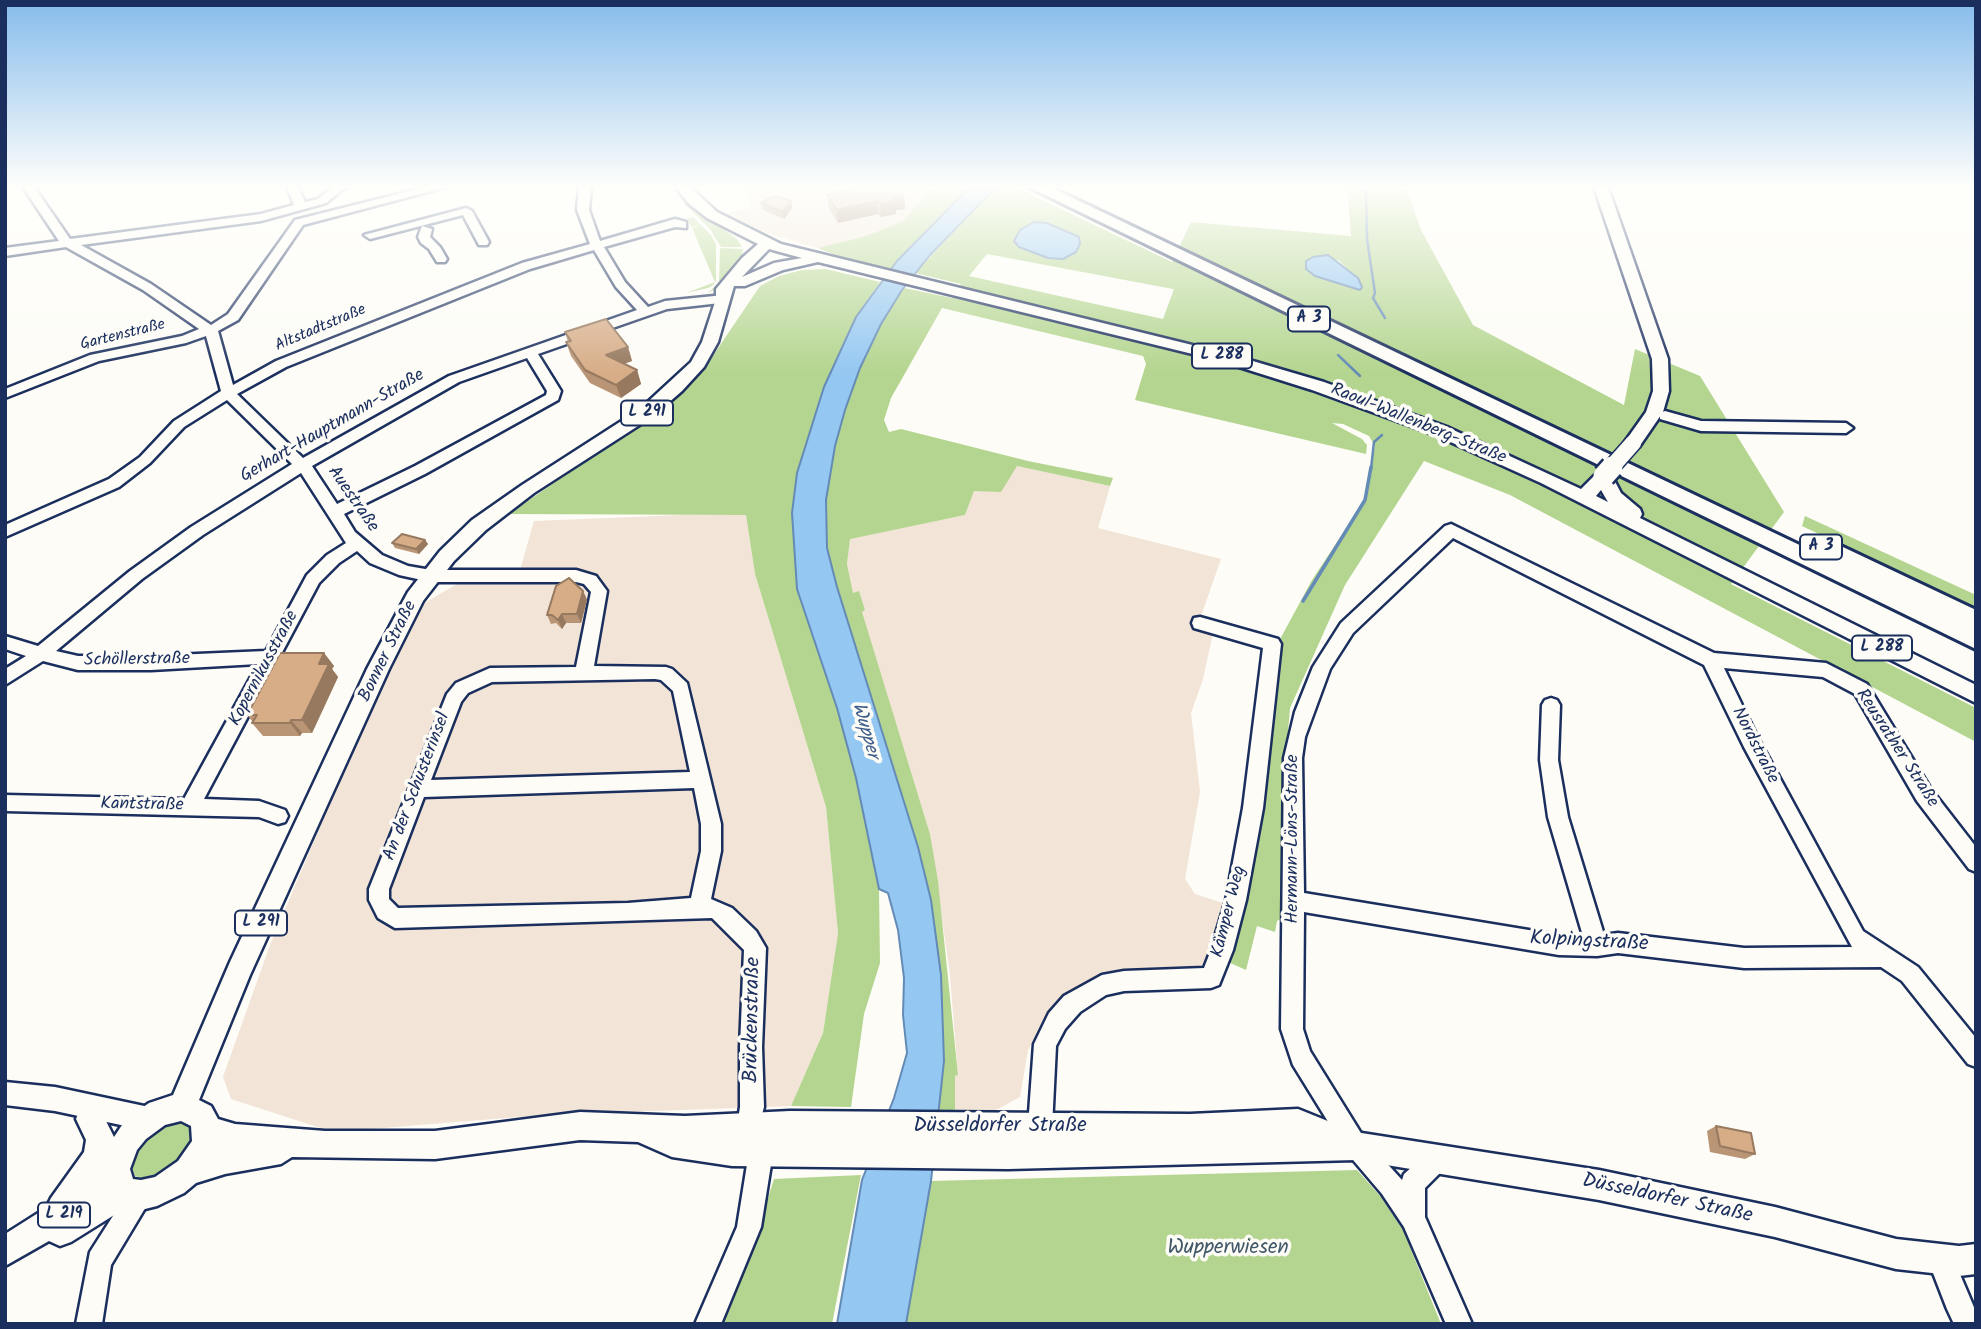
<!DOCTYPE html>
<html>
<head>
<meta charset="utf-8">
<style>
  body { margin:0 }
  #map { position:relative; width:1981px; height:1329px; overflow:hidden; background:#fdfcf7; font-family:Kalam,sans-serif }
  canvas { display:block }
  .frame { position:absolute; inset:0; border:7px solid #1b2f5e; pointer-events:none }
</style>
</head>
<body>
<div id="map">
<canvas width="1981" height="1329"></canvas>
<div class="frame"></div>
</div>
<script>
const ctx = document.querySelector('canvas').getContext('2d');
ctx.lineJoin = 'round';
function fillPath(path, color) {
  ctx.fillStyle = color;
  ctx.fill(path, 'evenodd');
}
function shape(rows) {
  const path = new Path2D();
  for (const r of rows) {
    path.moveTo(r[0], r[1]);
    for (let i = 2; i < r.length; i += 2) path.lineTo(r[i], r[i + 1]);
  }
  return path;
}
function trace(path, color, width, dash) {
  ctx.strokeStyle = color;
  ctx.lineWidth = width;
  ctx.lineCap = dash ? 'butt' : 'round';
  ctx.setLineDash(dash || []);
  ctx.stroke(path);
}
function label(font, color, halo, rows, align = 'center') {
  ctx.font = font + ' Kalam,sans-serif';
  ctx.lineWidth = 7;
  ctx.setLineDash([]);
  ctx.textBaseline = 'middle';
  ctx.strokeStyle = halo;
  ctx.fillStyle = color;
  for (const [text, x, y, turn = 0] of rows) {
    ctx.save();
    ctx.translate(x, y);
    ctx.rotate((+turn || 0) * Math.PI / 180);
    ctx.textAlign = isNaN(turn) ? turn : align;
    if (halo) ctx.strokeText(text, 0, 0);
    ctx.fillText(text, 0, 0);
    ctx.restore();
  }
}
fillPath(shape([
  [742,187,933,187,903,221,866,236,818,248,763,232,729,215,728,213,751,207],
  [1017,466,1110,486,1098,528,1221,559,1201,616,1213,633,1203,679,1191,713,1200,792,1185,879,1195,894,1229,905,1212,959,1200,968,1107,975,1074,988,1051,1009,1028,1050,1020,1097,996,1110,955,1110,955,1076,958,1075,950,975,930,834,861,611,865,610,859,592,853,593,847,564,850,538,965,515,974,490],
  [681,515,746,515,755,574,826,807,838,933,823,1033,791,1106,543,1115,333,1132,231,1099,223,1077,270,945,353,749,421,605,457,584,517,581,534,521]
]), '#f2e4d6');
fillPath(shape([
  [933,187,970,187,891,269,843,258,818,248,866,236,903,221],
  [996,187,1015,187,1172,262,1191,222,1351,236,1347,187,1406,187,1421,230,1473,325,1624,405,1635,349,1700,376,1784,512,1731,584,1976,708,1976,742,1510,495,1424,461,1345,585,1290,708,1283,791,1285,917,1277,921,1275,932,1257,926,1246,970,1228,962,1244,904,1278,643,1312,580,1366,498,1375,446,1369,436,1343,424,1332,423,1362,439,1367,445,1366,454,1135,400,1146,364,1143,356,942,308,891,398,884,420,889,432,901,429,1028,461,1113,478,1110,486,1017,466,1001,492,974,491,965,515,850,539,847,564,853,593,859,591,865,610,862,612,930,834,938,881,958,1075,955,1076,955,1110,939,1110,944,1061,941,975,931,900,918,847,837,587,827,548,826,500,835,446,845,410,860,368,881,324,904,288,952,298,961,284,915,273],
  [987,254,1173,289,1174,289,1163,319,969,276],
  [1338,260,1358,278,1355,289,1315,276,1306,269,1306,261],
  [689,203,737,239,742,247,721,247,710,229,684,204],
  [693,217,710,234,716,244,716,281,712,286,708,288,686,293,715,282,692,228,700,225,691,227,687,218],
  [720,248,743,249,742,255,720,286,707,294,719,282],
  [826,269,880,282,856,317,792,513,798,589,837,708,856,778,879,889,880,963,864,1014,851,1107,791,1106,823,1033,838,933,826,807,755,574,746,515,509,514,648,418,677,395,708,363,760,286,779,276,802,270],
  [1805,516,1976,595,1976,609,1802,526],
  [174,1120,190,1127,192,1134,192,1144,180,1164,150,1180,135,1176,130,1161,144,1134],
  [1357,1170,1381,1197,1403,1230,1441,1324,906,1324,931,1181],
  [861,1175,832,1324,716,1324,752,1249,774,1179]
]), '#b4d58f');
const water = shape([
  [970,187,996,187,930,255,902,290,881,324,860,368,845,410,835,446,826,500,827,548,837,587,918,847,931,900,941,975,944,1061,931,1181,906,1324,837,1324,862,1180,894,1098,907,1053,903,1015,904,978,898,930,888,893,879,889,856,778,837,708,797,589,792,513,797,473,824,387,856,317,897,261,970,187],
  [1034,222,1047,223,1079,237,1080,244,1076,252,1063,259,1048,258,1019,247,1014,241,1020,230,1034,222],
  [1328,255,1358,278,1362,287,1360,290,1315,276,1306,269,1306,261,1313,257,1328,255]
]);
fillPath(water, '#94c7f1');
trace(water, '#648ab6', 2);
trace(shape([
  [1366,187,1367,239,1375,293,1373,298,1385,318],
  [1338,355,1360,376],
  [1371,469,1374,442,1382,435]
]), '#648ab6', 2.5);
trace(shape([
  [1303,601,1365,500,1371,467]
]), '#648ab6', 3.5);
const minor = shape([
  [23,187,34,187,70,239,261,214,294,205,287,187,298,187,305,202,318,199,333,187,346,187,326,203,261,221,81,245,151,284,211,325,228,314,295,220,426,187,446,187,303,225,238,320,218,331,233,385,276,361,522,263,590,244,577,210,579,187,591,187,589,210,600,241,675,219,686,222,686,228,675,227,604,247,625,282,648,307,665,301,724,295,729,296,729,302,667,309,538,354,561,391,558,400,425,474,344,514,355,532,382,555,408,566,431,570,576,570,596,576,607,591,594,666,666,667,672,669,687,683,721,824,721,851,711,899,732,908,756,931,766,948,762,1047,764,1107,757,1134,749,1138,741,1134,737,1126,740,1107,740,1047,744,950,712,918,395,928,378,918,369,900,369,889,447,694,456,683,490,668,576,667,591,592,584,584,576,582,431,582,399,575,370,563,357,551,339,563,319,583,204,799,259,801,285,810,288,816,285,822,278,824,259,817,5,811,5,795,184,799,258,664,151,670,78,670,43,661,5,685,5,669,26,656,5,649,5,636,38,646,130,571,191,527,292,464,227,400,184,427,150,463,119,487,5,537,5,525,109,479,140,457,174,421,221,391,206,336,186,343,99,361,5,398,5,389,90,355,182,336,199,329,143,290,66,247,5,256,5,248,59,241,23,187],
  [594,250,616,287,637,310,449,376,303,458,237,394,286,367,530,269,594,250],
  [527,358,547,391,546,395,415,466,337,504,312,466,459,382,527,358],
  [301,473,346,543,327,555,307,575,266,651,151,656,78,656,56,651,142,579,203,535,301,473],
  [655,679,661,680,673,691,690,772,431,780,461,702,468,693,492,682,655,679],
  [694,788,701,824,701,851,691,898,628,903,398,908,389,899,389,889,424,797,694,788],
  [466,208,472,211,489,242,487,245,479,245,463,215,370,239,364,235,466,208],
  [422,226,432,229,430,237,440,247,447,259,445,262,437,262,429,249,421,243,418,237,422,226],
  [1665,411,1701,421,1846,423,1853,428,1846,433,1701,431,1660,419,1660,413,1665,411],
  [1451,524,1714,653,1826,663,1867,684,1931,789,1976,847,1976,872,1969,869,1917,801,1855,694,1823,677,1724,668,1758,738,1863,931,1918,967,1976,1038,1976,1067,1968,1064,1902,981,1881,967,1744,968,1618,953,1597,956,1559,955,1304,912,1303,1029,1310,1051,1364,1138,1402,1180,1404,1174,1430,1151,1438,1147,1446,1151,1450,1159,1446,1167,1425,1188,1425,1217,1472,1324,1446,1324,1404,1227,1382,1194,1348,1154,1293,1065,1281,1029,1284,758,1295,712,1313,667,1341,623,1445,526,1451,524],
  [1453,538,1704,665,1744,747,1852,947,1744,948,1618,933,1604,935,1568,817,1558,760,1560,705,1557,700,1551,698,1545,700,1542,705,1540,760,1548,817,1583,936,1559,935,1304,893,1302,758,1305,737,1330,669,1353,633,1453,538],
  [1200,617,1278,639,1281,644,1263,808,1246,900,1233,950,1219,985,1211,988,1124,991,1106,995,1080,1012,1065,1029,1056,1046,1052,1127,1048,1135,1040,1139,1032,1135,1028,1127,1034,1044,1049,1013,1064,996,1102,975,1124,971,1204,968,1211,950,1226,900,1243,808,1263,648,1194,628,1192,623,1194,618,1200,617],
  [5,1082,55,1087,149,1107,157,1111,161,1119,157,1127,149,1131,55,1111,5,1105,5,1082],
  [761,1140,769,1144,773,1152,761,1227,721,1324,695,1324,737,1227,749,1152,753,1144,761,1140],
  [141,1183,150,1186,153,1195,111,1265,102,1324,76,1324,90,1252,132,1186,141,1183],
  [1941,1247,1950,1251,1976,1312,1976,1324,1954,1324,1947,1309,1928,1260,1932,1251,1941,1247]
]);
const major = shape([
  [676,187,690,187,717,212,781,244,1229,354,1324,382,1447,427,1581,489,1598,472,1610,472,1621,493,1640,509,1642,514,1640,518,1976,685,1976,703,1541,483,1435,435,1312,390,1217,360,818,262,783,270,745,286,734,286,718,342,704,367,682,391,652,417,534,493,486,530,454,561,423,601,389,669,250,975,199,1100,211,1106,218,1119,235,1124,325,1131,435,1131,580,1112,685,1116,790,1111,1190,1114,1298,1109,1355,1132,1599,1170,1775,1207,1896,1239,1959,1246,1976,1244,1976,1274,1959,1276,1896,1269,1775,1237,1599,1200,1356,1160,1008,1169,732,1166,672,1157,638,1142,580,1140,435,1159,292,1157,281,1164,225,1174,196,1183,184,1193,157,1206,141,1210,127,1207,71,1242,60,1246,49,1241,5,1266,5,1234,46,1208,51,1198,84,1152,86,1140,76,1119,80,1109,90,1105,100,1109,114,1137,126,1119,149,1103,173,1095,230,962,367,669,408,592,440,551,472,520,522,485,640,409,691,362,702,342,716,299,716,289,742,258,758,244,707,218,688,203,676,187],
  [769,249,802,258,774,263,742,277,769,249],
  [1601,490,1605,497,1608,502,1596,496,1601,490],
  [181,1121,191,1126,192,1141,178,1161,155,1177,141,1180,133,1179,130,1169,137,1150,146,1139,165,1125,181,1121],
  [1594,187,1608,187,1668,359,1669,391,1663,412,1639,447,1633,449,1624,443,1646,412,1653,391,1652,359,1594,187]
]);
const highway = shape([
  [1029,187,1050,187,1810,550,1807,545,1810,539,1818,537,1826,539,1976,610,1976,629,1973,628,1976,629,1976,649,1029,187]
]);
trace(minor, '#1b2f5e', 5);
trace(major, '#1b2f5e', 5);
trace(highway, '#1b2f5e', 6);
fillPath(minor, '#fdfcf7');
fillPath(major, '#fdfcf7');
fillPath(highway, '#fdfcf7');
const majorBridgeFar1 = shape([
  [1610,469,1633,443]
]);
const majorBridge = shape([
  [1604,476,1612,467]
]);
trace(majorBridgeFar1, '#1b2f5e', 19, []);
trace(majorBridge, '#1b2f5e', 26, []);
trace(majorBridgeFar1, '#fdfcf7', 16);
trace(majorBridge, '#fdfcf7', 21);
fillPath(shape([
  [857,187,905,209,896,210,896,214,881,217,878,214,838,223,829,208,827,195],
  [791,201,792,208,784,219,763,210,761,203],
  [565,332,628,347,632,361,623,364,637,370,641,384,621,398,590,383,571,356,566,342,568,342],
  [425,540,428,544,419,554,395,548,392,543],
  [583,591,587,600,581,623,566,623,562,629,556,623,551,624,547,615],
  [324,653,334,666,332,669,338,677,312,733,302,733,300,736,263,736,252,723,253,722,247,715],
  [1716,1126,1755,1154,1745,1159,1710,1152,1707,1131]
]), '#b99575');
fillPath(shape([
  [904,196,905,209,896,210,896,214,881,217,880,204,893,198],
  [791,201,792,208,784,219,783,212],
  [877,201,878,214,838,223,837,210],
  [628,347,632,361,610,369,606,355],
  [637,370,641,384,621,398,616,385],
  [425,540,428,544,419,554,416,549],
  [583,591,587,600,581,623,577,614],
  [562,614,566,623,562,629,558,620],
  [324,653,334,666,332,669,338,677,312,733,302,720,319,664],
  [291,720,302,733,300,736,290,723]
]), '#96795f');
const building = shape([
  [857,187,898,187,904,196,893,198,895,201,880,204,877,201,837,210,827,195,857,187],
  [774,196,791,201,783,212,761,203,774,196],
  [606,319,628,347,606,355,637,370,616,385,585,370,566,342,571,341,565,332,606,319],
  [402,534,425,540,416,549,392,543,402,534],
  [569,578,583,591,577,614,562,614,558,620,552,615,547,615,556,586,569,578],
  [280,653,324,653,319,664,329,664,302,720,291,720,290,723,252,723,257,715,247,715,280,653],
  [1716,1126,1751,1133,1755,1154,1720,1146,1716,1126]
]);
fillPath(building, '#d7ad88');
trace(building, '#96795f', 2);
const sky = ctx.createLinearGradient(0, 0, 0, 373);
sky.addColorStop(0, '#86bcec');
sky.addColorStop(0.5, '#fefefb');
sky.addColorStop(1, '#fefefb00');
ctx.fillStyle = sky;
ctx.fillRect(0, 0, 1981, 373);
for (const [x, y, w] of [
  [1309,319,42],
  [1222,356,60],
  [647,413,52],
  [1821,547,42],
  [1882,648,60],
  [261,923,52],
  [64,1215,52]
]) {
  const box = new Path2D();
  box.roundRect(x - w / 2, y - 12.5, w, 25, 5);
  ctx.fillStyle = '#fdfcf7';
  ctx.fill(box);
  trace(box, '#1b2f5e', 2);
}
label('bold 16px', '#1b2f5e', null, [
  ["A 3",1309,319],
  ["L 288",1222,356],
  ["L 291",647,413],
  ["A 3",1821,547],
  ["L 288",1882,648],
  ["L 291",261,923],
  ["L 219",64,1215]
]);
label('16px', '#1b2f5e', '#fdfcf7', [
  ["Altstadtstraße",321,329,-23],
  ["Gartenstraße",123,336,-14]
]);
label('18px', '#1b2f5e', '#fdfcf7', [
  ["Raoul-Wallenberg-Straße",1418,425,22],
  ["Gerhart-Hauptmann-Straße",333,427,-30],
  ["Auestraße",352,500,55],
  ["Bonner Straße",389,652,-64],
  ["Schöllerstraße",137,661,-1],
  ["Kopernikusstraße",265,669,-62],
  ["Nordstraße",1754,746,63],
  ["Reusrather Straße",1896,749,57],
  ["An der Schusterinsel",418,787,-69],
  ["Kantstraße",142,806,1],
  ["Hermann-Löns-Straße",1294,839,-90],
  ["Kämper Weg",1230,912,-76]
]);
label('italic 19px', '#3f5d8a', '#fdfcf7', [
  ["Wupper",864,731,74]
]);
label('21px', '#1b2f5e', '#fdfcf7', [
  ["Kolpingstraße",1589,943,3],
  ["Brückenstraße",754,1020,-89],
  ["Düsseldorfer Straße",1000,1127],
  ["Düsseldorfer Straße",1667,1200,12]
]);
label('21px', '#41586a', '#fdfcf7', [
  ["Wupperwiesen",1228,1249]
]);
</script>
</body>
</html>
